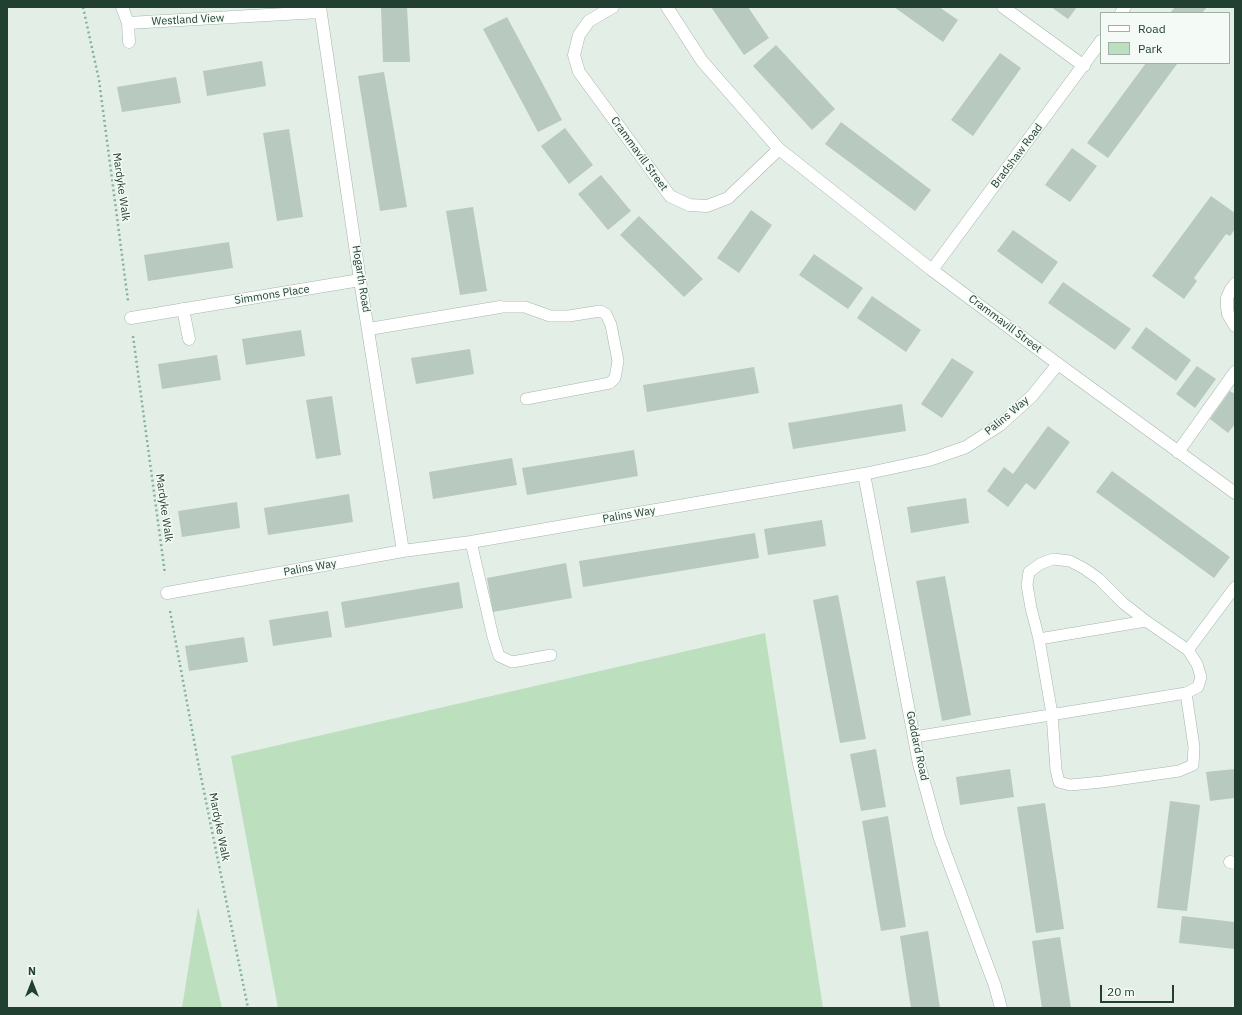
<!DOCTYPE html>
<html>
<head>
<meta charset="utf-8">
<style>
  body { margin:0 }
  #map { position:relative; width:1242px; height:1015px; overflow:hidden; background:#e3eee7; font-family:"IBM Plex Sans",sans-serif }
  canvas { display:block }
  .frame { position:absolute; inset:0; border:8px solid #224031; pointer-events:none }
  .legend { position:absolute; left:1100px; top:12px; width:130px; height:52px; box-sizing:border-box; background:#f4faf6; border:1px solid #a0b0a7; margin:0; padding:5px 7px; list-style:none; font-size:12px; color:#224031 }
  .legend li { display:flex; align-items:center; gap:8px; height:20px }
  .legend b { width:20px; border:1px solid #a0b0a7 }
  .north { position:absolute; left:12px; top:963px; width:40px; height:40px; -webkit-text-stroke:3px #f4faf6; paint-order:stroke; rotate:0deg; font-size:11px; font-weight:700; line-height:16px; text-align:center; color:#224031 }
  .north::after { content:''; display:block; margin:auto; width:14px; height:18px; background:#224031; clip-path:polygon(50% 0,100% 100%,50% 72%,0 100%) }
  .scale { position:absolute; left:1100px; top:985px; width:74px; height:18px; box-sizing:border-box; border:2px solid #224031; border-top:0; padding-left:5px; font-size:12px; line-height:14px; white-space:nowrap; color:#224031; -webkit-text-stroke:3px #f4faf6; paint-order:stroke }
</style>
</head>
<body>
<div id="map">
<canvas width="1242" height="1015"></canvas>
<div class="frame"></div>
<ul class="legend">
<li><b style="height:5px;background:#fff"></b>Road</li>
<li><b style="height:11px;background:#bcdfbd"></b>Park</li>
</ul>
<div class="north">N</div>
<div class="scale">20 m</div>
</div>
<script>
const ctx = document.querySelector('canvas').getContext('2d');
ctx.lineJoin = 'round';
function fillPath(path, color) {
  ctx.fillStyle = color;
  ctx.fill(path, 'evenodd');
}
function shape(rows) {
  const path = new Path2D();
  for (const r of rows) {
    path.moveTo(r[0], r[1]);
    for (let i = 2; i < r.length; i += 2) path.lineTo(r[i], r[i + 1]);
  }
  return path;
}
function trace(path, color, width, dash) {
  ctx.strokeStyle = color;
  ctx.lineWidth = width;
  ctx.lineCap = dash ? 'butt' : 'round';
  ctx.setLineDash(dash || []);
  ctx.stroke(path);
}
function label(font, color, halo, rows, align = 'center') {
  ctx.font = font + ' "IBM Plex Sans",sans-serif';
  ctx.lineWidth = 3;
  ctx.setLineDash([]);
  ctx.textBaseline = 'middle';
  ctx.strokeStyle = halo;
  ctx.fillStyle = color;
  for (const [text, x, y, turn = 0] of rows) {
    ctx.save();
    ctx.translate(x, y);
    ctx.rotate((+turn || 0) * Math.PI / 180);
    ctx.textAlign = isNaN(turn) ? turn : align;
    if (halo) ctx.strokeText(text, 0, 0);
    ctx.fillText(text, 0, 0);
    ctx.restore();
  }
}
fillPath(shape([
  [765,633,823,1008,278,1008,231,756],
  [198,907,222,1008,182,1008]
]), '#bcdfbd');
fillPath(shape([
  [381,7,407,7,410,62,383,62],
  [711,7,748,7,769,38,744,55],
  [894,7,939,7,958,20,943,42],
  [1051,7,1077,7,1068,19],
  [1175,7,1207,7,1202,13,1170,13],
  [507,17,562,120,538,132,483,29],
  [776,45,835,109,812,130,753,66],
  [1000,53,1021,68,973,136,951,120],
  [262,61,266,86,207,96,203,71],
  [1146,63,1174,63,1177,64,1108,158,1087,143],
  [384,72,407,207,380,211,358,76],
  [176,77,181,103,122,112,117,87],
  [841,122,931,190,915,211,825,144],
  [565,128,593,165,569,184,541,146],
  [289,129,303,217,277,221,263,133],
  [1072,148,1097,166,1070,202,1045,185],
  [601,175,631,211,608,230,578,194],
  [1211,196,1235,213,1235,229,1230,236,1226,234,1194,278,1197,281,1184,299,1152,276],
  [473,207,487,291,460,295,446,211],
  [751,210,772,225,739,273,717,258],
  [639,216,703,279,684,297,620,235],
  [1013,230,1058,262,1042,284,997,251],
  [229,242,233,268,148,281,144,255],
  [814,254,863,288,848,309,799,275],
  [1063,282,1131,329,1115,350,1048,303],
  [872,296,921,330,906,352,857,318],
  [1146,327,1191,360,1176,381,1131,348],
  [301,330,305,356,246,365,242,339],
  [470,349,474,374,416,384,411,358],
  [217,355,221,380,162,389,158,364],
  [952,358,974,372,942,418,921,404],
  [1197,366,1216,379,1195,408,1176,394],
  [754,367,759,393,647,412,643,385],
  [1230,391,1235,394,1235,424,1228,433,1210,419],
  [332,396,341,455,316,459,306,400],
  [902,404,906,431,793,449,788,423],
  [1048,426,1070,442,1035,490,1026,483,1008,507,987,491,1004,467,1013,474],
  [634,450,638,476,527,495,522,468],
  [512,458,517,485,433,499,429,472],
  [1112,471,1230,557,1214,578,1096,492],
  [349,494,353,522,268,535,264,508],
  [966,498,969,523,911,533,907,507],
  [237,502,240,528,182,537,178,511],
  [822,520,826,546,768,555,764,529],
  [755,533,759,558,583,587,579,561],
  [566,563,572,598,493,612,487,578],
  [945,576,971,715,942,721,916,581],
  [459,582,463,608,345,628,341,602],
  [838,595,866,739,840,743,813,600],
  [328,611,332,637,273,646,269,620],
  [244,637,248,662,189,671,185,646],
  [876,749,886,807,861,811,850,754],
  [1010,769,1014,797,960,805,956,777],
  [1235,769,1235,798,1210,801,1206,772],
  [1170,801,1200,805,1187,911,1157,908],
  [1045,803,1064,929,1036,933,1017,807],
  [888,816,906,927,881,931,862,821],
  [1182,916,1235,922,1235,949,1179,943],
  [928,931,940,1008,911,1008,900,936],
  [1060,937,1071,1008,1042,1008,1032,941]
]), '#b8c9bf');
const service = shape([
  [500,307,525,307,550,316,569,316,600,311,606,314,611,325,618,361,615,378,610,383,526,399],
  [471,542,493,637,499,656,512,662,551,655],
  [1039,639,1031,608,1027,585,1029,572,1040,564,1053,559,1070,561,1085,569,1099,579,1123,603,1146,621],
  [1186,693,1194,747,1193,765,1179,771,1102,782,1070,785,1059,782,1056,770,1052,714,1039,639,1146,621,1188,650],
  [914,737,1186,693,1198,687,1201,677,1197,664,1188,650,1235,587]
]);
const minor = shape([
  [122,7,128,23,129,42],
  [320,7,360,280,403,551],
  [613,7,589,21,579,35,574,55,579,72,670,196,689,205,707,206,728,198,779,149],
  [1003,7,1084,66],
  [1121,13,1125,7],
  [128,23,320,12],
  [932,270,1101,41],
  [1235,284,1230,291,1227,298,1227,307,1228,314,1235,326],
  [183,309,189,339],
  [131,318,360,280],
  [369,329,500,307],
  [1178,452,1235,372],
  [864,474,919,764,939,836,995,986,1001,1008],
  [167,593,403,551,471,542,864,474,929,460,966,447,1000,425,1032,396,1058,364],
  [1230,862,1235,863]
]);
const tertiary = shape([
  [667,7,702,61,779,149,932,270,1058,364,1235,493]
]);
trace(service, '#a5b6ad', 12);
trace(minor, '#a5b6ad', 13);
trace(tertiary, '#a5b6ad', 13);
trace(shape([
  [83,7,99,80,128,301],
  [133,336,165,574],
  [170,611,199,767,248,1008]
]), '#83b398', 2.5, [2, 3]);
trace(service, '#fff', 11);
trace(minor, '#fff', 12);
trace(tertiary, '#fff', 12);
label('11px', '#224031', '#f4faf6', [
  ["Westland View",188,20,-3],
  ["Crammavill Street",639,154,54],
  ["Bradshaw Road",1017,156,-53],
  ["Mardyke Walk",121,187,82],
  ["Hogarth Road",361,279,81],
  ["Simmons Place",272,295,-9],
  ["Crammavill Street",1005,324,37],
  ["Palins Way",1007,416,-40],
  ["Mardyke Walk",164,508,82],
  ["Palins Way",629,515,-10],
  ["Palins Way",310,568,-10],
  ["Goddard Road",917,746,78],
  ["Mardyke Walk",219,827,79]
]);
</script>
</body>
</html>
